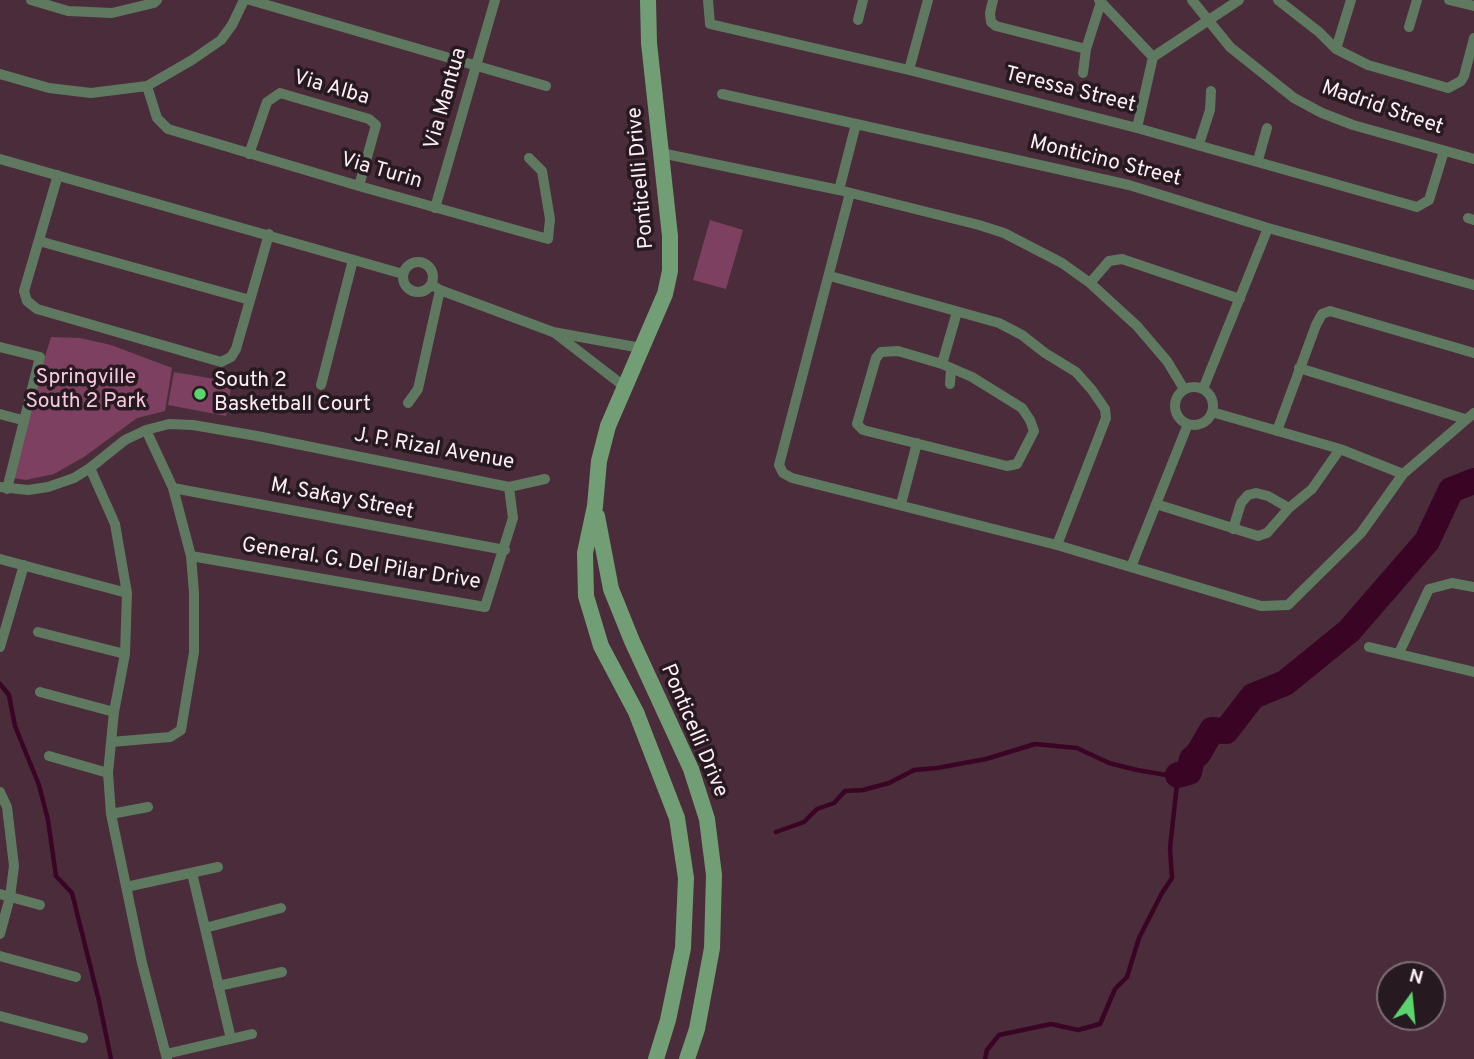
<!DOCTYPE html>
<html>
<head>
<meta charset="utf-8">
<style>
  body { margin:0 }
  #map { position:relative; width:1474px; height:1059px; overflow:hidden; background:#4a2c3b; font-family:Overpass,sans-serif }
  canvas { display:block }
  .north { position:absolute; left:1376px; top:961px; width:70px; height:70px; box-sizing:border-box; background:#271920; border:2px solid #7d6e75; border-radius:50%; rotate:15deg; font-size:19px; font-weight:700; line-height:28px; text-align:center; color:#feeef5 }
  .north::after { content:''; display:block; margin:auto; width:24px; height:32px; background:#5ad56e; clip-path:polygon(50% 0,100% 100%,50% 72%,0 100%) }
</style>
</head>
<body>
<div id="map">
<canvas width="1474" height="1059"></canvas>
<div class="north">N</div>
</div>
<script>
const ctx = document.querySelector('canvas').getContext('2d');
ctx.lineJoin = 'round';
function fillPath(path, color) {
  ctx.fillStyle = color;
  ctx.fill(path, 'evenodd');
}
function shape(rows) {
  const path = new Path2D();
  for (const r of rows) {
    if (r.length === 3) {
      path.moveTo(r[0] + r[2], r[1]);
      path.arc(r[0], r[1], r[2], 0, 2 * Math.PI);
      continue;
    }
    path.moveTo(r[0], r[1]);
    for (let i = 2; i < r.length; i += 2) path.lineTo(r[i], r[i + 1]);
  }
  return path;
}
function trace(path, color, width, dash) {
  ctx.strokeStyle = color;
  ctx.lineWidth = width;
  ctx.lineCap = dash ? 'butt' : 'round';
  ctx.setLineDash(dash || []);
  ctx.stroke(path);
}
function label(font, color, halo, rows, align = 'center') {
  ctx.font = font + ' Overpass,sans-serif';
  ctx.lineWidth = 7;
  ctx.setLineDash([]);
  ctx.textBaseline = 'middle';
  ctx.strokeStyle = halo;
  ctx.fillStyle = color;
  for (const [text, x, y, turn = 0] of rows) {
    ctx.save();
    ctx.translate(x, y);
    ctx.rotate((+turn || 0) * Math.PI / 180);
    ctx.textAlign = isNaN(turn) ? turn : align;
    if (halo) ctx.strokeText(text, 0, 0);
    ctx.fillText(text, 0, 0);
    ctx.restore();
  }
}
fillPath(shape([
  [710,220,743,230,726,289,693,280],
  [51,337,80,338,111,345,172,368,165,411,137,418,84,457,54,474,26,480,13,478,27,416],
  [174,372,232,382,226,416,168,405]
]), '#7e4060');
trace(shape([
  [0,684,9,695,15,726,39,785,48,820,56,876,72,893,99,1001,111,1059],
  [776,832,804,822,817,809,834,803,845,791,863,790,889,783,914,770,937,768,986,759,1035,744,1077,748,1109,763,1137,770,1172,776,1178,775,1170,848,1172,878,1162,893,1139,938,1127,977,1115,989,1100,1024,1078,1030,1051,1024,999,1035,987,1050,985,1059]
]), '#3a0525', 4.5);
trace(shape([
  [1178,775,1189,772,1192,759,1198,754,1212,730,1226,731,1253,696,1285,683,1349,631,1427,541,1451,490,1474,481]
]), '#3a0525', 26);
trace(shape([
  [31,0,68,11,112,13,154,3,157,0],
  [250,0,546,86],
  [708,0,710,24,909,70,1137,128,1417,207,1429,200,1444,151],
  [993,0,990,13,991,22,996,26,1086,49],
  [1099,0,1153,57],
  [1192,0,1230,47,1294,98,1322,113,1353,125,1474,159],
  [1278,0,1319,32,1336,49,1368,65,1448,88,1461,81,1464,76,1474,38],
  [1449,0,1474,6],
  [858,20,863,0],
  [1409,27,1417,0],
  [1336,49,1351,0],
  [909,70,928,0],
  [1083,73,1086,49,1101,2],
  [0,74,49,88,91,93,147,86,192,60,221,40,232,25,244,0],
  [147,86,157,118,168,129,359,186,548,239,550,219,542,171,529,158],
  [722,94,1129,185,1268,228,1474,285],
  [1137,128,1153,57,1239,0],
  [1199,144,1210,110,1211,91],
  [661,153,839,190,979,225,1004,233,1062,263,1090,283,1137,326,1167,361,1184,389],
  [249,154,267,102,280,93,369,119,376,125,359,186],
  [0,159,403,274],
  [1258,160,1267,128],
  [58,175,24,291,27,301,37,309,221,362,231,357,236,349,269,234],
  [839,190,856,124],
  [850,193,779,465,783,473,792,478,1057,545,1261,606,1288,605,1361,533,1403,474,1474,413],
  [435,208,495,0],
  [1468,218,1474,220],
  [39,241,250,300],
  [418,277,15],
  [830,276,999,323,1022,335,1045,353,1076,372,1092,390,1105,409,1106,418,1057,545],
  [1090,283,1109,261,1122,259,1240,299],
  [432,285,440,290,553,332,641,348],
  [555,333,625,387],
  [0,347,40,357,7,489],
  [898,351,942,364,972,377,1022,408,1030,420,1034,431,1017,464,1007,466,863,430,857,424,876,358,881,352,898,351],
  [942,364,957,312],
  [1299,368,1465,419],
  [950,384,951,368],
  [321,385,353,260],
  [1194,406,19],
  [1203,389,1268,228],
  [408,403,418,389,440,290],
  [1212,412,1340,449,1403,474],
  [0,414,22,420],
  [1277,431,1316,325,1322,314,1330,311,1474,353],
  [90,468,115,524,127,593,125,654,114,712,108,773,111,814,142,963,167,1059],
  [0,487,28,490,48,487,74,478,90,468,125,440,146,430,169,424,193,425,257,436,509,487,545,479],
  [173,488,505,550],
  [901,504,917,443],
  [1156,504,1258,536,1267,533,1289,508,1312,489,1340,449],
  [1233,529,1241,503,1248,495,1256,493,1268,496,1289,508],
  [191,556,485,607,513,518,509,487],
  [0,559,127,593],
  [1131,567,1188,424],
  [38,632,125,654],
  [0,647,24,565],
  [1369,647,1474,672],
  [1399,653,1429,589,1452,583,1474,587],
  [40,692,114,712],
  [111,742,170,737,181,730,194,652,194,593,191,556,173,488,146,430],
  [49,756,108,773],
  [0,792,7,807,14,866,10,897,0,934],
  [111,814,148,807],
  [192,873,231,1039],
  [126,887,218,867],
  [0,894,40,905],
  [205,928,281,908],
  [0,956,76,977],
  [218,986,282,972],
  [0,1016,83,1038],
  [166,1054,252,1034]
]), '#5e7960', 10);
trace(shape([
  [648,0,649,43,670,236,670,271,665,294,608,426,599,461,595,506,585,553,586,596,601,646,636,712,677,818,686,878,683,948,668,1020,656,1059],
  [597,516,611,589,632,641,691,769,707,819,714,875,712,948,697,1029,687,1059]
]), '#729e76', 16);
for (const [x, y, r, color] of [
  [200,394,7,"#5ad56e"]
]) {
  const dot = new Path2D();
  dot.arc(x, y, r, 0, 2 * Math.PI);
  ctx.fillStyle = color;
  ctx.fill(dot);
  trace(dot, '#271920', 2.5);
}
label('21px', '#feeef5', '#271920', [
  ["Via Alba",331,89,16],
  ["Teressa Street",1070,91,14],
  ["Via Mantua",447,99,-74],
  ["Madrid Street",1382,109,19],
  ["Monticino Street",1105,162,14],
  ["Via Turin",381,172,16],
  ["Ponticelli Drive",642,178,-95],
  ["J. P. Rizal Avenue",434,450,10],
  ["M. Sakay Street",342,500,11],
  ["General. G. Del Pilar Drive",361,565,9],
  ["Ponticelli Drive",693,731,67]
]);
label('21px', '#f6c9de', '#271920', [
  ["Springville",86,379],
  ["South 2 Park",86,403]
]);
label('21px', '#feeef5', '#271920', [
  ["South 2",214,382],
  ["Basketball Court",214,406]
], 'left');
</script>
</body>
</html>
